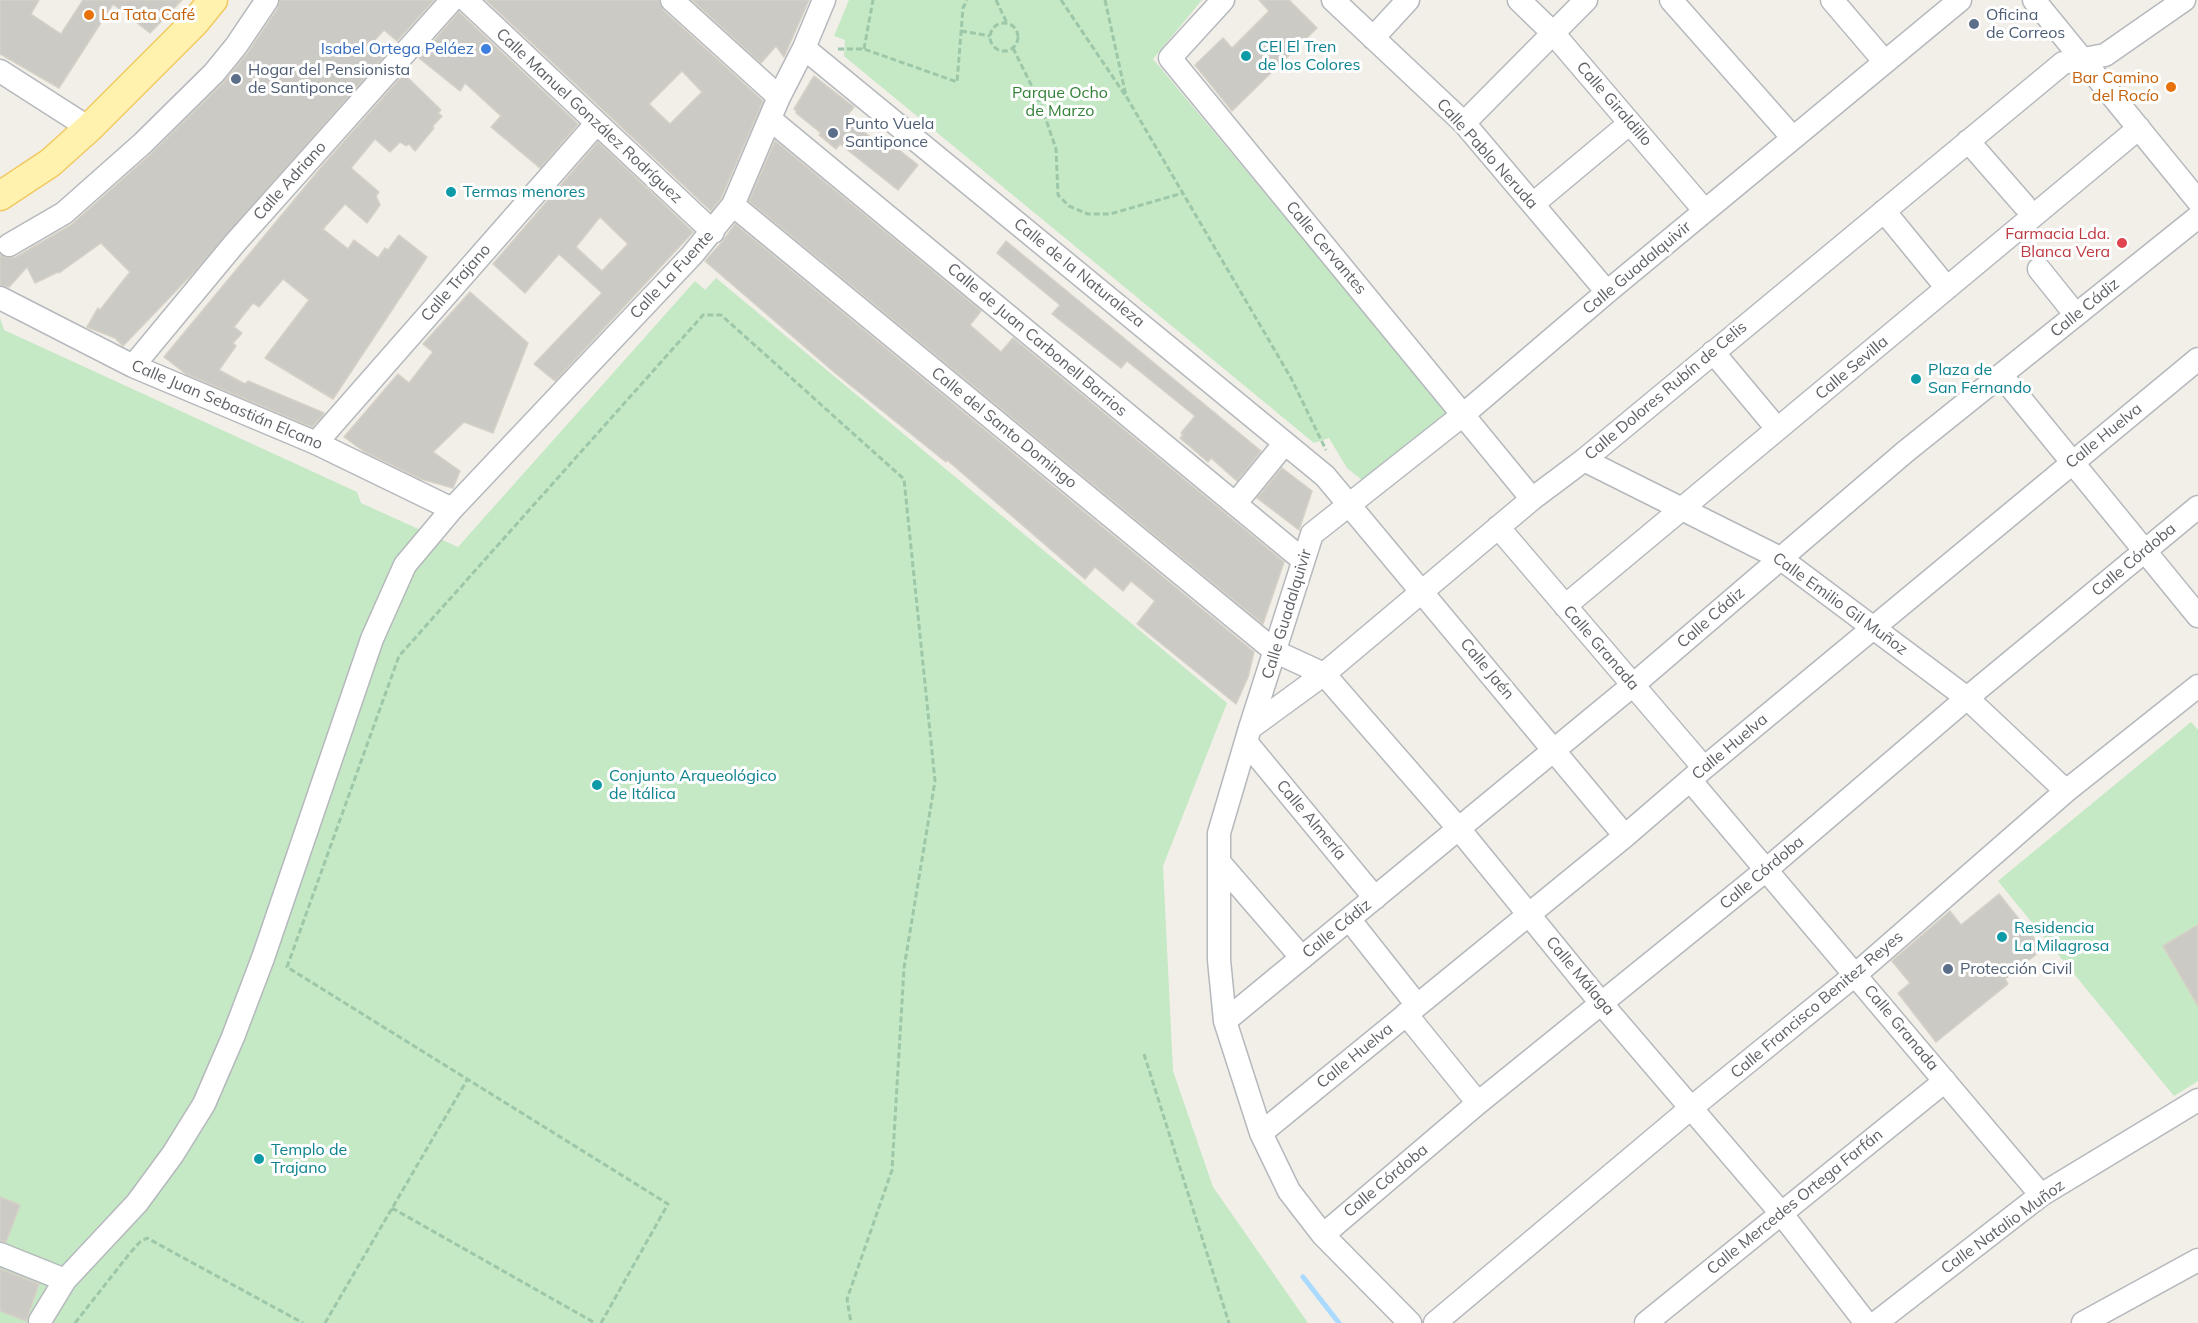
<!DOCTYPE html>
<html>
<head>
<meta charset="utf-8">
<style>
  body { margin:0 }
  canvas { display:block; background:#f1efe8 }
</style>
</head>
<body>
<canvas width="2198" height="1323"></canvas>
<script>
const ctx = document.querySelector('canvas').getContext('2d');
ctx.lineJoin = 'round';
function fillPath(path, color) {
  ctx.fillStyle = color;
  ctx.fill(path, 'evenodd');
}
function shape(rows) {
  const path = new Path2D();
  for (const r of rows) {
    if (r.length === 3) {
      path.moveTo(r[0] + r[2], r[1]);
      path.arc(r[0], r[1], r[2], 0, 2 * Math.PI);
      continue;
    }
    path.moveTo(r[0], r[1]);
    for (let i = 2; i < r.length; i += 2) path.lineTo(r[i], r[i + 1]);
  }
  return path;
}
function trace(path, color, width, dash) {
  ctx.strokeStyle = color;
  ctx.lineWidth = width;
  ctx.lineCap = dash ? 'butt' : 'round';
  ctx.setLineDash(dash || []);
  ctx.stroke(path);
}
function label(font, color, halo, rows, align = 'center') {
  ctx.font = font + ' Mulish,sans-serif';
  ctx.lineWidth = 6;
  ctx.setLineDash([]);
  ctx.textBaseline = 'middle';
  ctx.strokeStyle = halo;
  ctx.fillStyle = color;
  for (const [text, x, y, turn = 0] of rows) {
    ctx.save();
    ctx.translate(x, y);
    ctx.rotate((+turn || 0) * Math.PI / 180);
    ctx.textAlign = isNaN(turn) ? turn : align;
    if (halo) ctx.strokeText(text, 0, 0);
    ctx.fillText(text, 0, 0);
    ctx.restore();
  }
}
fillPath(shape([
  [849,0,1202,0,1153,59,1447,412,1362,480,1347,468,1329,438,1314,443,844,56,845,40,834,36],
  [716,278,1227,703,1163,866,1173,1071,1213,1187,1308,1323,0,1323,0,318,4,330,357,492,361,503,458,547,695,281,705,290],
  [2191,722,2198,730,2198,1081,2174,1096,1998,881]
]), '#c5e8c5');
trace(shape([
  [1303,1277,1339,1323]
]), '#aadaff', 5);
const building = shape([
  [0,0,39,0,31,14,61,34,83,0,182,0,150,33,113,4,59,88,0,54,0,0],
  [280,0,434,0,397,41,384,30,373,42,386,54,195,271,123,346,115,338,87,327,98,308,100,310,130,272,101,243,59,273,58,272,35,283,27,267,9,287,0,285,0,255,8,258,16,257,71,225,152,153,224,82,247,54,278,8,280,0],
  [486,0,659,0,663,10,763,101,721,198,711,211,486,0],
  [682,71,702,92,670,124,649,104,682,71],
  [692,0,809,0,784,57,776,46,761,63,692,0],
  [1259,0,1289,0,1317,28,1232,111,1195,65,1223,38,1232,48,1269,11,1259,0],
  [459,12,578,124,540,168,491,127,501,116,465,83,460,91,419,58,459,12],
  [404,74,441,110,438,113,442,116,432,127,434,128,415,151,409,144,406,146,400,142,390,152,375,139,351,168,379,192,376,196,380,205,367,223,345,204,323,229,348,249,354,240,378,258,385,248,388,250,399,235,427,257,333,399,265,358,309,300,283,279,259,307,253,303,234,327,242,333,233,343,236,346,219,370,245,384,248,381,324,413,322,416,312,427,186,374,164,357,324,164,404,74],
  [814,76,854,107,846,117,874,140,879,134,918,165,898,190,840,144,836,149,819,135,821,133,796,113,796,110,794,109,814,76],
  [775,141,981,311,970,325,1001,352,1013,338,1284,562,1263,624,749,201,775,141],
  [598,142,693,232,555,381,534,364,602,293,559,254,525,293,493,264,598,142],
  [600,217,628,244,602,271,576,247,600,217],
  [735,224,1254,652,1248,677,1236,704,1137,624,1155,601,1131,581,1123,591,1095,567,1085,579,947,460,946,462,834,372,705,261,723,241,735,224],
  [1006,241,1261,451,1237,481,1211,458,1208,462,1180,438,1183,435,1181,433,1195,416,1127,361,1121,368,1052,314,1060,305,997,253,1006,241],
  [470,292,528,343,493,433,464,422,433,452,460,471,453,488,421,479,365,452,344,437,398,374,409,383,433,352,423,344,470,292],
  [1282,468,1312,491,1299,530,1257,498,1282,468],
  [1999,894,2043,949,2005,979,2008,984,1936,1042,1898,993,1910,983,1892,961,1950,911,1961,925,1999,894],
  [2198,925,2198,1006,2163,946,2198,925],
  [0,1197,20,1205,6,1242,0,1241,0,1197],
  [0,1269,39,1284,26,1321,0,1311,0,1269]
]);
fillPath(building, '#cccac5');
trace(building, '#d6d1c6', 1.5);
const minor = shape([
  [466,0,713,232],
  [672,0,779,97],
  [1223,0,1170,58,1532,499],
  [1333,0,1464,123,1607,292],
  [1519,0,1553,33,1705,211],
  [1671,0,1793,138],
  [1832,0,1885,62],
  [2034,0,2198,201],
  [1373,38,1408,0],
  [804,48,1325,476,1625,836],
  [0,71,89,128],
  [771,120,1303,560],
  [1464,123,1586,0],
  [1968,141,2024,205],
  [1533,204,1630,123],
  [733,205,1276,652,1324,674,1459,829,1601,1003,1781,1213,1866,1323],
  [1884,211,1947,288],
  [9,245,64,213,143,143,214,73,236,46,267,0],
  [2039,269,2076,315],
  [0,298,133,366,316,443,452,509,692,255,733,205,779,97,804,48,824,0],
  [1713,352,1769,419],
  [133,366,235,243,452,0],
  [2001,375,2198,616],
  [316,443,596,124],
  [1584,460,1780,558,1967,698,2066,791],
  [1235,504,1285,443],
  [1498,527,1704,768],
  [1565,606,2139,128],
  [1250,728,1324,674,1532,499,1584,460,2063,63,2105,55,2184,0],
  [1246,742,1375,898],
  [1690,780,2041,1195],
  [1219,862,1302,958],
  [1349,919,1417,1005],
  [1406,1014,1478,1103],
  [1225,1021,1633,685,1905,452,2198,217],
  [1261,1133,1625,836,1704,768,2198,359],
  [1323,1235,1478,1103,1766,870,1967,698,2198,507],
  [0,1254,65,1280,137,1203,173,1154,204,1104,233,1037,263,958,372,639,405,565,452,509],
  [40,1321,65,1280],
  [1410,1323,1323,1235,1289,1191,1261,1133,1225,1021,1219,960,1219,833,1250,728,1312,534,1464,414,1607,292,1960,0],
  [1435,1323,1691,1108,1855,975,2066,791,2198,686],
  [1646,1323,1945,1081],
  [1876,1323,2041,1195,2198,1100],
  [2083,1323,2198,1260]
]);
const major = shape([
  [0,196,50,163,89,128,195,22,213,0]
]);
trace(minor, '#b5b8bc', 25);
trace(major, '#f2c960', 31);
trace(shape([
  [996,0,1007,23],
  [1061,0,1125,95],
  [1105,0,1126,96,1291,378,1326,450],
  [1004,37,14],
  [961,31,990,36],
  [1013,48,1041,105,1056,149,1058,195,1069,206,1088,214,1110,214,1183,193],
  [838,49,864,49,957,82,963,8,967,0],
  [864,49,873,0],
  [1144,1054,1229,1323],
  [392,1208,595,1323],
  [75,1323,130,1253,140,1242,147,1238,303,1323],
  [325,1323,467,1080],
  [601,1323,668,1204,287,967,399,656,703,315,721,315,904,479,935,781,904,968,892,1170,847,1299,851,1323]
]), '#9cc7a9', 3, [6, 3]);
trace(minor, '#fff', 22);
trace(major, '#fff2af', 28);
for (const [x, y, r, color] of [
  [89,15,6,"#e8710a"],
  [1974,24,6,"#5c6f8a"],
  [486,49,6,"#3f7fe0"],
  [1246,56,6,"#0f9aa8"],
  [236,79,6,"#5c6f8a"],
  [2171,87,6,"#e8710a"],
  [833,133,6,"#5c6f8a"],
  [451,192,6,"#0f9aa8"],
  [2122,243,6,"#e0444e"],
  [1916,379,6,"#0f9aa8"],
  [597,785,6,"#0f9aa8"],
  [2002,937,6,"#0f9aa8"],
  [1948,969,6,"#5c6f8a"],
  [259,1159,6,"#0f9aa8"]
]) {
  const dot = new Path2D();
  dot.arc(x, y, r, 0, 2 * Math.PI);
  ctx.fillStyle = color;
  ctx.fill(dot);
  trace(dot, '#fff', 2);
}
label('16px', '#c56008', '#fff', [
  ["La Tata Café",101,15],
  ["Bar Camino",2159,78,"right"],
  ["del Rocío",2159,96,"right"]
], 'left');
label('16px', '#4e5e75', '#fff', [
  ["Oficina",1986,15],
  ["de Correos",1986,33],
  ["Hogar del Pensionista",248,70],
  ["de Santiponce",248,88],
  ["Punto Vuela",845,124],
  ["Santiponce",845,142],
  ["Protección Civil",1960,969]
], 'left');
label('16px', '#0d838f', '#fff', [
  ["CEI El Tren",1258,47],
  ["de los Colores",1258,65],
  ["Termas menores",463,192],
  ["Plaza de",1928,370],
  ["San Fernando",1928,388],
  ["Conjunto Arqueológico",609,776],
  ["de Itálica",609,794],
  ["Residencia",2014,928],
  ["La Milagrosa",2014,946],
  ["Templo de",271,1150],
  ["Trajano",271,1168]
], 'left');
label('16px', '#366cbe', '#fff', [
  ["Isabel Ortega Peláez",474,49]
], 'right');
label('16px', '#348238', '#fff', [
  ["Parque Ocho",1060,93],
  ["de Marzo",1060,111]
]);
label('16px', '#5f6368', '#fff', [
  ["Calle Giraldillo",1614,104,49],
  ["Calle Manuel González Rodríguez",589,116,43],
  ["Calle Pablo Neruda",1487,154,48],
  ["Calle Adriano",290,181,-48],
  ["Calle Cervantes",1326,248,50],
  ["Calle Guadalquivir",1637,268,-40],
  ["Calle de la Naturaleza",1079,273,39],
  ["Calle La Fuente",672,275,-47],
  ["Calle Trajano",456,283,-49],
  ["Calle Cádiz",2085,308,-39],
  ["Calle de Juan Carbonell Barrios",1037,340,40],
  ["Calle Sevilla",1852,368,-40],
  ["Calle Dolores Rubín de Celis",1666,391,-40],
  ["Calle Juan Sebastián Elcano",227,405,23],
  ["Calle del Santo Domingo",1004,428,39],
  ["Calle Huelva",2104,436,-39],
  ["Calle Córdoba",2134,560,-40],
  ["Calle Emilio Gil Muñoz",1840,604,36],
  ["Calle Guadalquivir",1287,614,-73],
  ["Calle Cádiz",1711,618,-41],
  ["Calle Granada",1601,648,49],
  ["Calle Jaén",1487,669,50],
  ["Calle Huelva",1730,747,-40],
  ["Calle Almería",1311,820,50],
  ["Calle Córdoba",1762,873,-40],
  ["Calle Cádiz",1337,929,-39],
  ["Calle Málaga",1580,976,50],
  ["Calle Francisco Benitez Reyes",1817,1005,-40],
  ["Calle Granada",1901,1028,50],
  ["Calle Huelva",1355,1056,-39],
  ["Calle Córdoba",1386,1181,-40],
  ["Calle Mercedes Ortega Farfán",1795,1202,-39],
  ["Calle Natalio Muñoz",2003,1227,-36]
]);
label('16px', '#be3a42', '#fff', [
  ["Farmacia Lda.",2110,234],
  ["Blanca Vera",2110,252]
], 'right');
</script>
</body>
</html>
